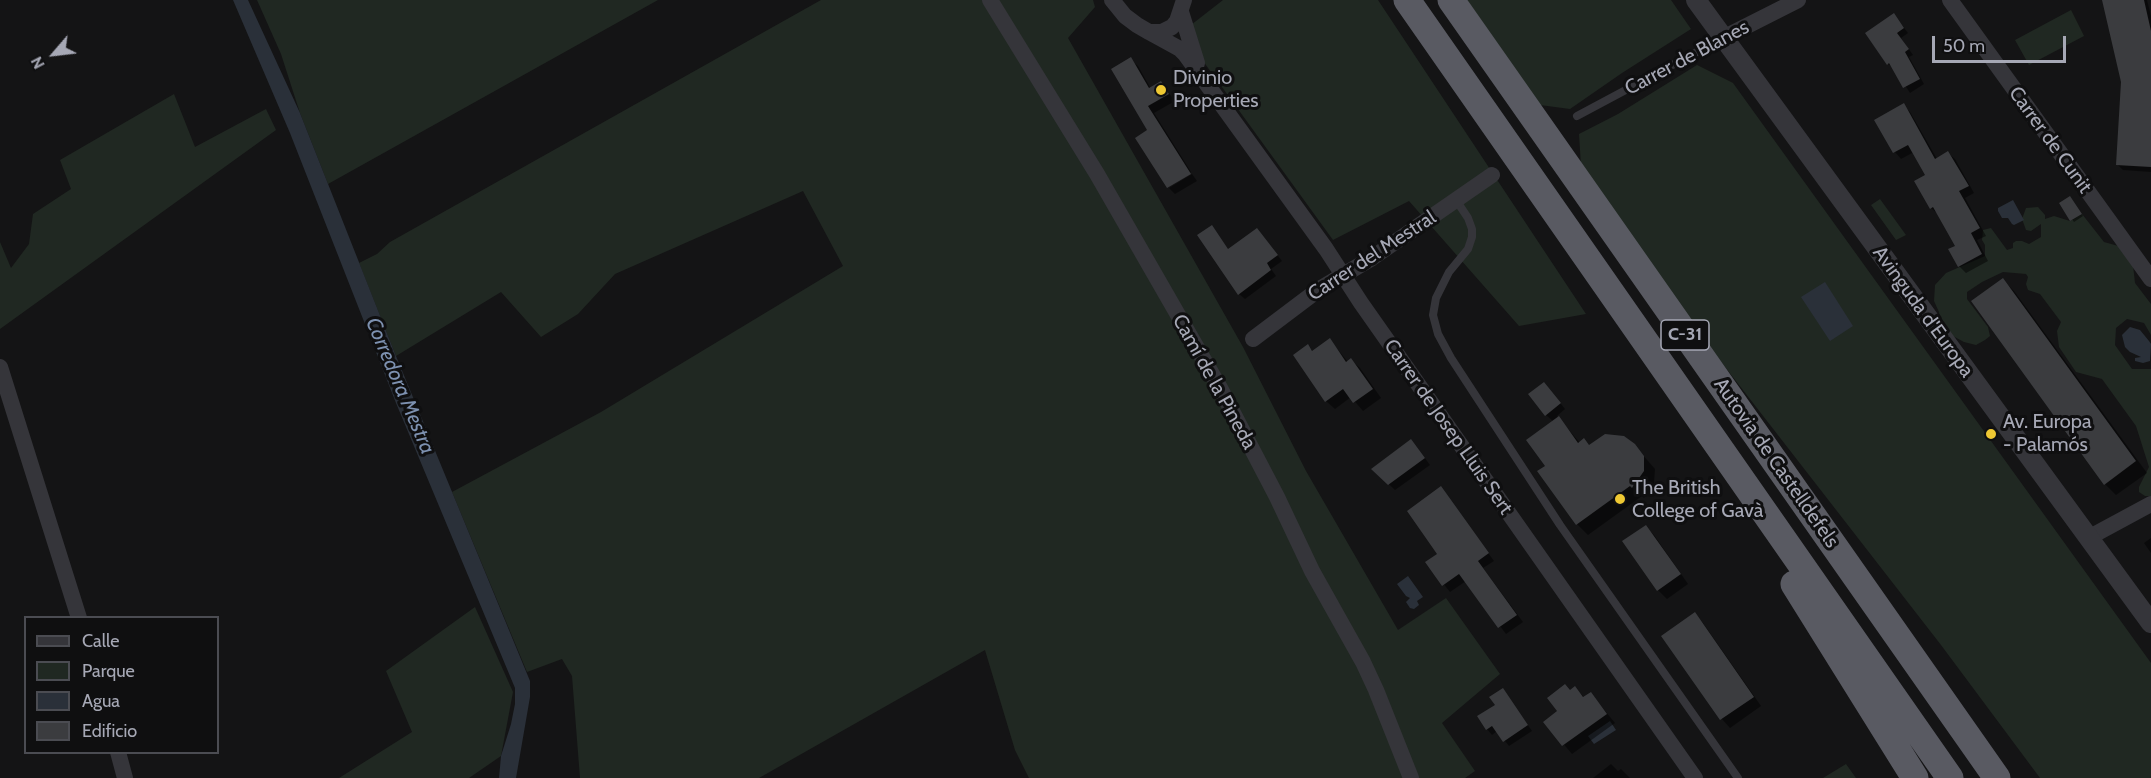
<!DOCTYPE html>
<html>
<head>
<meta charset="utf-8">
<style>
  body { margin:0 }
  #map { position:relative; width:2151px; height:778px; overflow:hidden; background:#141415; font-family:Cabin,sans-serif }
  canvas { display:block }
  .legend { position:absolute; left:24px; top:616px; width:195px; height:138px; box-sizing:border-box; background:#0f0f10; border:2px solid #4b4c52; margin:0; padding:8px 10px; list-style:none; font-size:18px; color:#a6a8b5 }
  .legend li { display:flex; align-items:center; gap:12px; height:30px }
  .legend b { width:30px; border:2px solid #4b4c52 }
  .north { position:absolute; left:24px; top:24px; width:60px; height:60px; -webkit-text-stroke:4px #0f0f10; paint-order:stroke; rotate:242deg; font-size:16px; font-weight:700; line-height:24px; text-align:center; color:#a6a8b5 }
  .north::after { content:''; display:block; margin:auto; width:21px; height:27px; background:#a6a8b5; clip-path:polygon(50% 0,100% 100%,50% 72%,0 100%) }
  .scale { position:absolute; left:1932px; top:36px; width:134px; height:27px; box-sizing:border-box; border:3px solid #a6a8b5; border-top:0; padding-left:8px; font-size:18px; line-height:21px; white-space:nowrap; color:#a6a8b5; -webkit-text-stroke:4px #0f0f10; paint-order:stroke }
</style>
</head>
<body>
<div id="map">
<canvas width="2151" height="778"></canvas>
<ul class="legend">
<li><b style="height:8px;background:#35353a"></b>Calle</li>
<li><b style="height:16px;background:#202822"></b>Parque</li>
<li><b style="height:16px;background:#2a3039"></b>Agua</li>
<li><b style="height:16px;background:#3b3c3f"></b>Edificio</li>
</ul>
<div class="north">N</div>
<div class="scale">50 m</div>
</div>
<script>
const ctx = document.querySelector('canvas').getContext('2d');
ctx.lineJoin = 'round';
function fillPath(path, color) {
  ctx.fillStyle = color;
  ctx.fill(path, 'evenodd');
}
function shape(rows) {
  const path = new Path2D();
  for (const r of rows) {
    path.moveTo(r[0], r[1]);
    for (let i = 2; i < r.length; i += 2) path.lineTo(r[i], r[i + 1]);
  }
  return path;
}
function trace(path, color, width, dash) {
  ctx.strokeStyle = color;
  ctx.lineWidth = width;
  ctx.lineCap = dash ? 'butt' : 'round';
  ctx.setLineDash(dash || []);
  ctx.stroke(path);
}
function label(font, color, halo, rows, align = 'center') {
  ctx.font = font + ' Cabin,sans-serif';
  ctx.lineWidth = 6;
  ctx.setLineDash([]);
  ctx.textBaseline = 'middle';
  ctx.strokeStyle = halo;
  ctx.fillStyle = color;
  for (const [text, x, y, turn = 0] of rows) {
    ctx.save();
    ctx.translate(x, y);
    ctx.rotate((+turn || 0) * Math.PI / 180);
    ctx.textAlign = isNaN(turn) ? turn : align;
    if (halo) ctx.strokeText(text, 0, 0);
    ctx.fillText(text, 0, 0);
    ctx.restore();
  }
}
fillPath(shape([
  [257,0,658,0,328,184,300,113,281,54],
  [821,0,1093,0,1095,7,1068,38,1243,347,1306,471,1398,630,1446,598,1500,674,1442,723,1475,771,1465,778,1029,778,1015,750,985,650,759,778,580,778,572,676,562,659,527,672,452,492,601,412,843,266,803,191,615,274,578,314,541,337,501,292,396,356,359,263,377,254,390,242],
  [1223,0,1378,0,1586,314,1519,326,1409,201,1333,240,1182,32],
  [1467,0,1671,0,1691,29,1622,73,1570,109,1540,105],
  [2071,10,2084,36,2029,65,2015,40],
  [1697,65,1733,83,2151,663,2151,778,2040,778,1941,645,1694,327,1581,166,1579,134,1618,114],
  [174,94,195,147,266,109,276,130,0,329,0,242,11,268,29,244,33,214,71,189,60,160],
  [1880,199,1906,235,1896,240,1871,205],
  [2038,207,2045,215,2045,219,2054,216,2070,221,2082,214,2104,242,2122,247,2133,265,2135,283,2151,304,2151,335,2144,323,2127,319,2116,328,2115,345,2132,369,2151,369,2151,496,2145,496,2139,492,2139,487,2149,467,2136,426,2102,379,2076,372,2059,347,2057,331,2061,322,2040,294,2028,290,2026,284,2028,277,2026,274,2003,272,1982,282,1967,292,1967,299,1988,327,1990,336,1985,340,1976,345,1964,342,1951,335,1941,326,1939,312,1934,301,1935,285,1946,273,1985,256,1985,245,1982,240,1983,230,1991,228,2007,250,2013,248,2013,243,2016,241,2022,241,2029,244,2041,237,2041,224,2031,231,2026,230,2022,219,2026,208],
  [475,607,513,692,501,756,469,778,339,778,412,732,386,671],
  [1846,764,1856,778,1823,778]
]), '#202822');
fillPath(shape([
  [233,0,248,0,300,113,396,356,530,681,530,697,516,778,499,778,501,756,511,724,515,704,515,688,396,403,290,133],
  [2013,200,2024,220,2014,225,2012,224,2008,218,2002,218,1998,211,1998,208],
  [1825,282,1853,326,1830,341,1801,297],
  [2130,327,2140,330,2149,341,2151,344,2150,361,2143,363,2135,361,2135,358,2141,357,2130,352,2125,347,2122,335],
  [1408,576,1423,597,1417,601,1419,605,1414,609,1410,608,1406,602,1410,598,1406,596,1397,584],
  [1610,721,1616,730,1594,744,1588,736]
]), '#2a3039');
fillPath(shape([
  [2106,0,2147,0,2151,16,2151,172,2123,170,2117,164,2122,82],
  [1898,20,1908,33,1901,38,1913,55,1909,57,1924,84,1910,93,1894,68,1888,64],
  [1130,59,1138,66,1151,89,1161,83,1175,101,1154,113,1191,172,1168,186,1149,131],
  [1903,105,1910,112,1937,159,1948,153,1955,159,1974,193,1965,198,1986,236,1977,240,1988,261,1966,273,1959,266,1957,246,1938,214,1931,208,1927,175,1914,152,1901,159,1895,152,1876,120],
  [1192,174,1197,181,1175,194,1169,188],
  [2072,200,2083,216,2074,222,2061,204],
  [1212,227,1229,251,1262,235,1282,261,1271,269,1276,276,1245,299,1239,294],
  [2003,280,2014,291,2147,473,2116,495,2105,484],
  [1330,340,1348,362,1351,360,1360,368,1381,398,1363,411,1351,397,1335,409,1326,401,1308,346,1313,352],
  [1549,389,1565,409,1557,416,1580,443,1590,447,1634,445,1655,469,1654,483,1644,498,1642,496,1588,535,1577,524,1547,466,1554,422,1546,415],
  [1416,446,1430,465,1395,490,1373,469],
  [1441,488,1494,561,1483,568,1523,622,1506,634,1466,581,1450,592,1427,563,1439,554],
  [1645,526,1654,535,1688,584,1667,599,1658,590,1624,542],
  [2151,538,2151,553,2144,543],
  [1694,614,1703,623,1761,706,1730,728,1722,719,1663,636],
  [1575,688,1585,698,1591,694,1615,723,1572,754,1545,722,1559,712,1571,692],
  [1503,690,1532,731,1509,746,1497,731,1492,735,1487,729],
  [1611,764,1618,771,1621,769,1630,778,1593,778]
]), '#0007');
fillPath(shape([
  [2102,0,2144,0,2151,31,2151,167,2116,165,2121,82],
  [1894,13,1904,28,1897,33,1909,49,1905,52,1920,79,1903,88,1889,63,1887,65,1865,33],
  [1131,57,1149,88,1161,81,1169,94,1148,106,1191,174,1167,188,1135,138,1147,130,1111,69],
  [1904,103,1935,159,1948,151,1969,186,1959,191,1980,228,1971,233,1982,254,1958,267,1948,249,1955,246,1933,207,1930,209,1914,181,1925,175,1908,145,1893,153,1874,120],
  [2070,196,2082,214,2070,221,2059,203],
  [1212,225,1228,249,1257,228,1278,255,1267,263,1271,270,1238,295,1197,235],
  [2003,278,2136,461,2104,485,1971,301],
  [1330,338,1346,362,1351,358,1373,389,1353,403,1343,389,1325,402,1293,355,1308,344,1312,351],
  [1544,382,1561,403,1545,416,1528,394],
  [1559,416,1578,443,1584,438,1589,445,1605,434,1624,436,1635,444,1644,456,1644,471,1632,488,1630,486,1576,525,1537,471,1545,466,1526,440],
  [1411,439,1425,458,1388,485,1371,469],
  [1441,486,1489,553,1478,561,1517,615,1498,628,1459,574,1442,586,1425,562,1437,554,1407,511],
  [1646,525,1681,574,1657,591,1622,541],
  [1695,612,1754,697,1720,720,1661,636],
  [1565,684,1570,690,1575,686,1583,697,1591,692,1607,714,1562,746,1543,722,1557,711,1547,698],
  [1503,688,1528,725,1503,742,1492,726,1486,730,1477,716,1495,705,1489,697]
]), '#3b3c3f');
trace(shape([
  [1577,116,1723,38],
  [1456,200,1468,218,1472,229,1472,237,1468,249,1449,272,1436,298,1433,315,1438,334,1451,358,1560,525,1738,778]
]), '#35353a', 8);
trace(shape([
  [990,0,1097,174,1220,388,1277,497,1312,571,1363,662,1376,690,1411,778],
  [1112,0,1125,16,1137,25,1149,32,1162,32,1172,27,1177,21,1184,0],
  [1950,0,2151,279],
  [1181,12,1197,63],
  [1149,32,1180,49,1185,54,1326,249,1361,303,1695,778],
  [1723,38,1798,0],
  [1253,339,1318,290,1372,258,1492,175],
  [0,367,79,618],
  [2088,538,2151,504],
  [118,752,125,778]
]), '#35353a', 16);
trace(shape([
  [1696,0,2151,623]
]), '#35353a', 20);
trace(shape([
  [1407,0,1950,778],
  [1451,0,1997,778],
  [1794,584,1915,778]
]), '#595a62', 27);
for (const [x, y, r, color] of [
  [1161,90,6,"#eec833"],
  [1991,434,6,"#eec833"],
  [1620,499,6,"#eec833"]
]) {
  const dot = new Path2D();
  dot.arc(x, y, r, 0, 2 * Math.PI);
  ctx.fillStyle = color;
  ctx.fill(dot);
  trace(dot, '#0f0f10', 2);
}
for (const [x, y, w] of [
  [1685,335,48]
]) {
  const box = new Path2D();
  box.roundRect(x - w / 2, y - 15, w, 30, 4.5);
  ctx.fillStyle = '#0f0f10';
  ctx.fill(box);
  trace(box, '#a6a8b5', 1.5);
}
label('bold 18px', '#a6a8b5', null, [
  ["C-31",1685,335]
]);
label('20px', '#a6a8b5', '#0f0f10', [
  ["Carrer de Blanes",1687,58,-28],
  ["Carrer de Cunit",2050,140,54],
  ["Carrer del Mestral",1372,256,-33],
  ["Avinguda d'Europa",1923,312,54],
  ["Camí de la Pineda",1214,382,61],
  ["Carrer de Josep Lluis Sert",1448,427,55],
  ["Autovia de Castelldefels",1776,463,55]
]);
label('20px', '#a6a8b5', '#0f0f10', [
  ["Divinio",1173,78],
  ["Properties",1173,101],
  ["Av. Europa",2003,422],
  ["- Palamós",2003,445],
  ["The British",1632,488],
  ["College of Gavà",1632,511]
], 'left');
label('italic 21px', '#7d91b0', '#0f0f10', [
  ["Corredora Mestra",400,386,67]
]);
</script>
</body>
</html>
